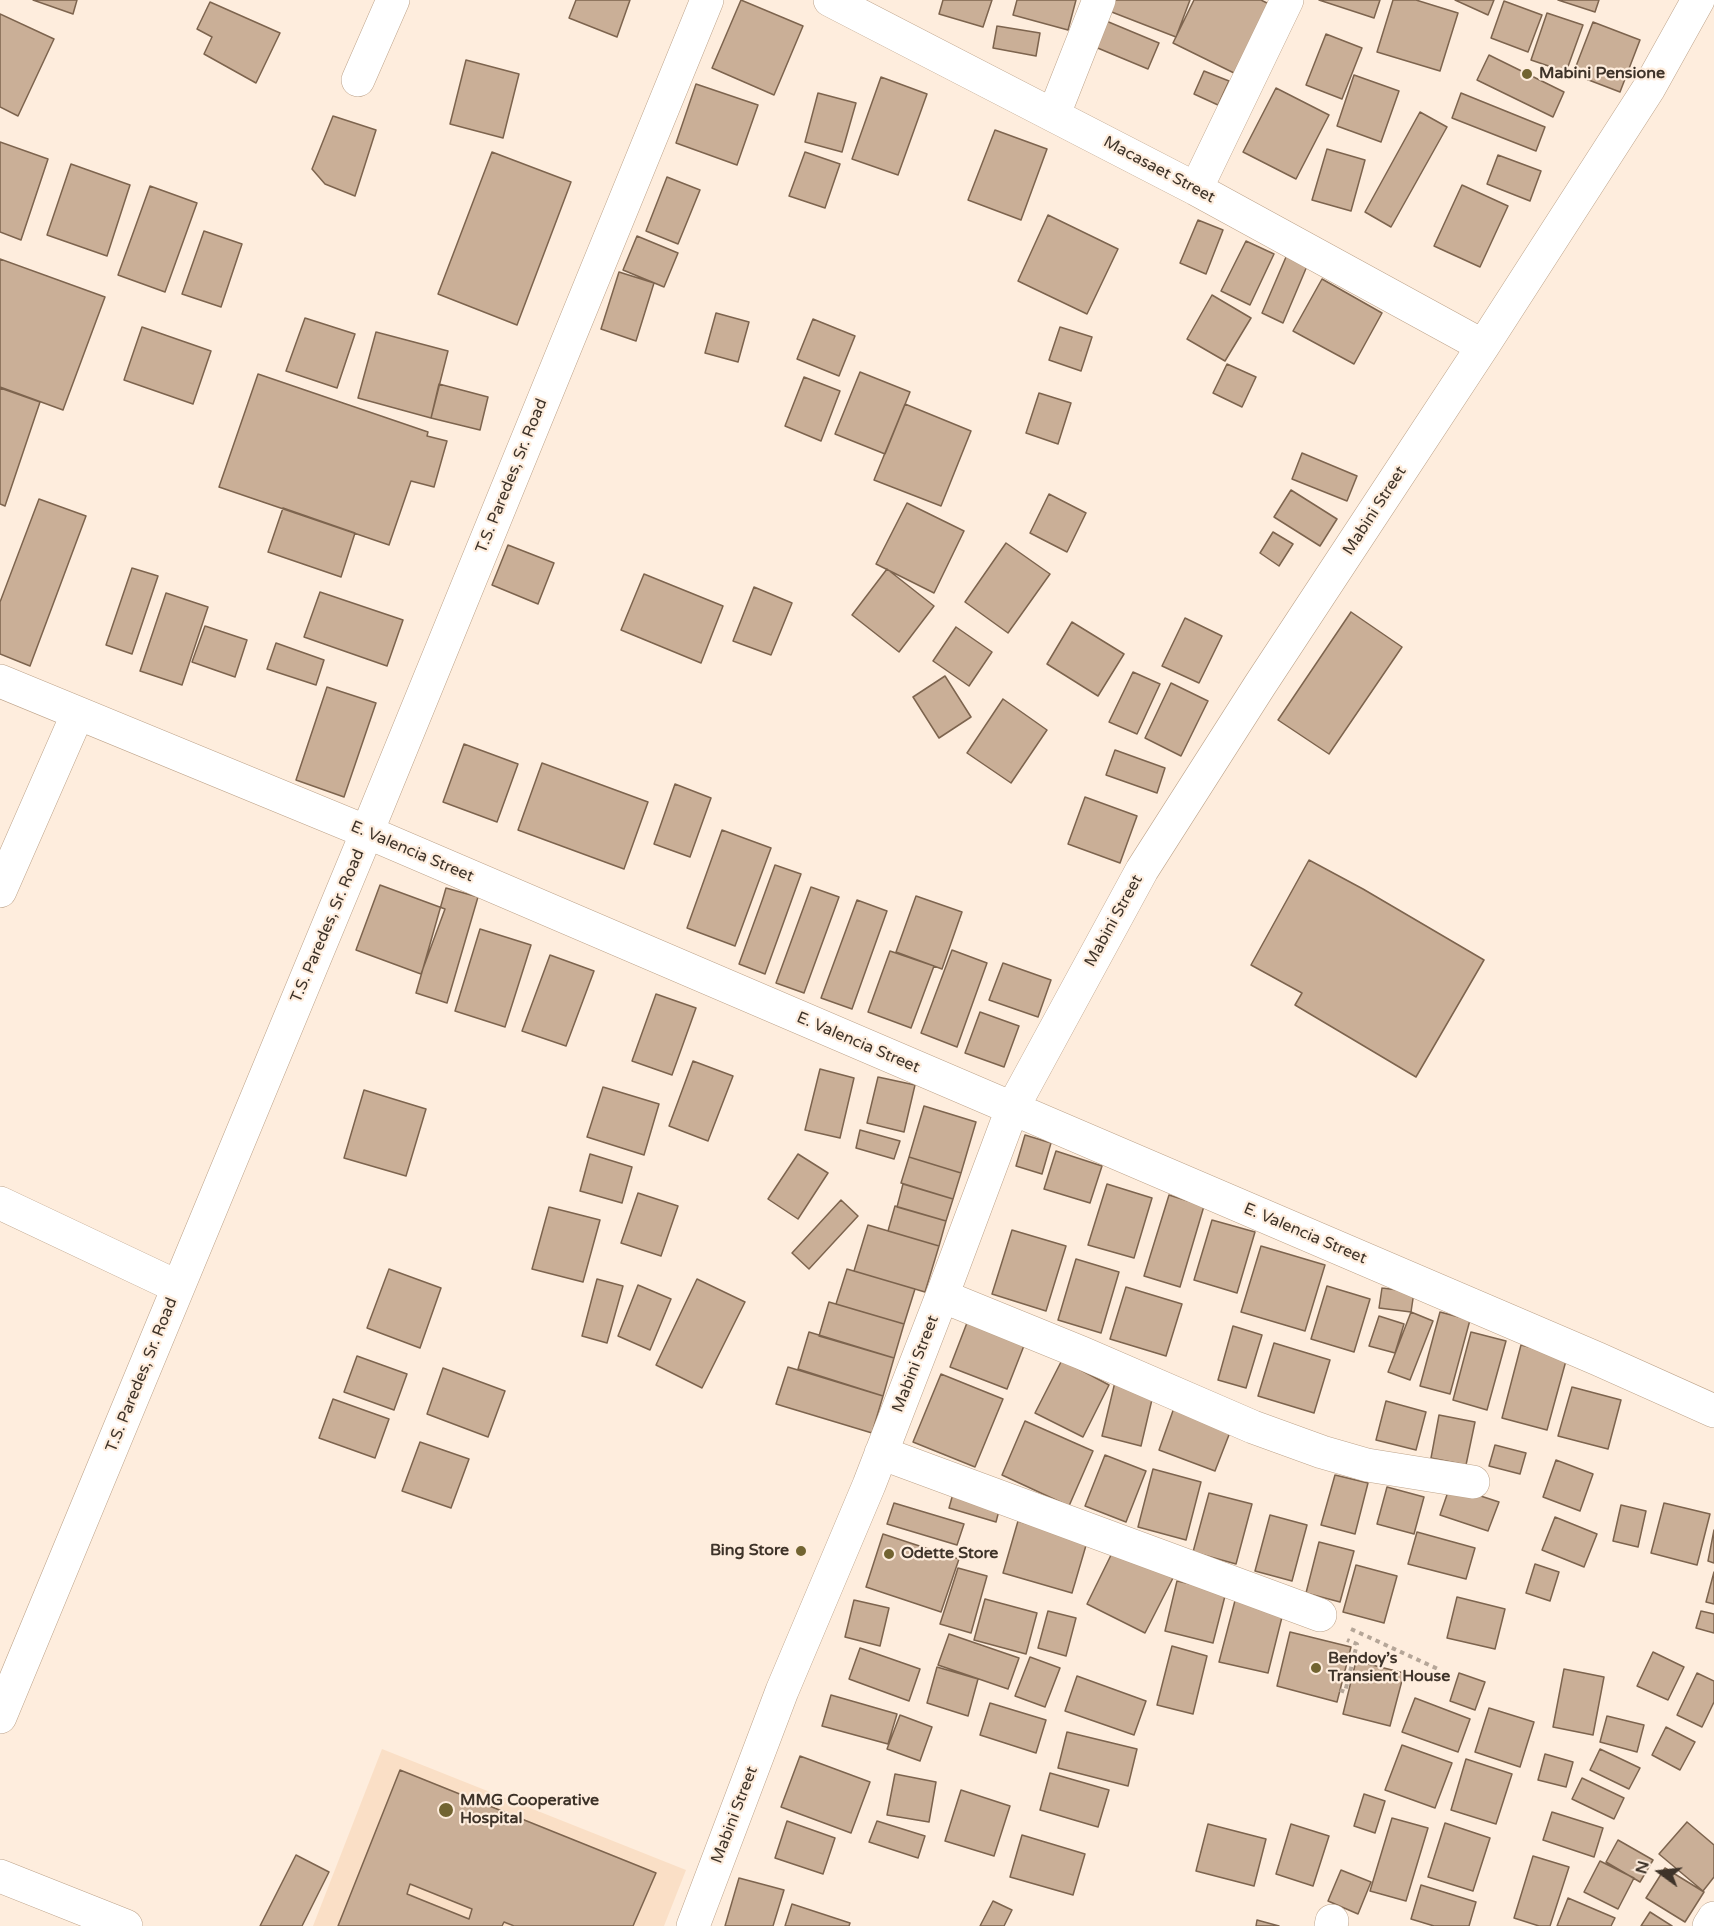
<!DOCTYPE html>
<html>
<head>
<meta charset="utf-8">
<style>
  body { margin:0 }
  #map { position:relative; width:1714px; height:1926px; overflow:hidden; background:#feeddd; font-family:"Varela Round",sans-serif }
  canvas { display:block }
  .north { position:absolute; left:1630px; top:1842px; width:60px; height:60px; -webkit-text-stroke:4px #feeddd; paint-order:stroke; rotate:285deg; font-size:16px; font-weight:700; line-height:24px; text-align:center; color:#3e3329 }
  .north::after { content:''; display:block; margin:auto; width:21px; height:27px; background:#3e3329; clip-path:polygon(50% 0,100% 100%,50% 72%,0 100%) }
</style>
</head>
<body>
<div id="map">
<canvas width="1714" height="1926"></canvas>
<div class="north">N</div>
</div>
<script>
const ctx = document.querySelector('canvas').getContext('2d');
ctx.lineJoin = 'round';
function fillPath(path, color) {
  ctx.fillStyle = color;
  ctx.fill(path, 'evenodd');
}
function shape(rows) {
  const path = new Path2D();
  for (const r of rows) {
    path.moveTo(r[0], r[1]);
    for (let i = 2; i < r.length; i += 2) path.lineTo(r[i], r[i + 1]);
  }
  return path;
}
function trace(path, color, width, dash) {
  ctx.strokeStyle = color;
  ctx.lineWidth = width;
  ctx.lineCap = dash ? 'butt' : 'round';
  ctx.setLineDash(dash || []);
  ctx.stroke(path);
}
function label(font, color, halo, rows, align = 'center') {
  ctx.font = font + ' "Varela Round",sans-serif';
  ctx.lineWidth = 4.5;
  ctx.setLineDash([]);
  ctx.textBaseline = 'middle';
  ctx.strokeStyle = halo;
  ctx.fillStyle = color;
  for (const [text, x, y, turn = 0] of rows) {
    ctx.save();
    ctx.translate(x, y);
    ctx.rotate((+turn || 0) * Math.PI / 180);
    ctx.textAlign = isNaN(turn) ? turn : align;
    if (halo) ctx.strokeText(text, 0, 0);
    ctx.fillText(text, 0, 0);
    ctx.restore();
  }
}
fillPath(shape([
  [382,1749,686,1870,664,1926,313,1926]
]), '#fadfc6');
const building = shape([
  [33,0,77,0,73,14,33,0],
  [576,0,630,0,617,37,569,18,576,0],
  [741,0,803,26,774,95,712,68,741,0],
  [943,0,992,0,983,27,939,14,943,0],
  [1017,0,1076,0,1068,30,1013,15,1017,0],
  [1107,0,1190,0,1176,37,1104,9,1107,0],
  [1194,0,1261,0,1269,4,1234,73,1173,43,1194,0],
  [1319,0,1380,0,1374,18,1319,0],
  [1393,0,1416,0,1458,13,1440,71,1377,52,1393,0],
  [1455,0,1494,0,1488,15,1455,0],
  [1558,0,1599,0,1595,12,1558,0],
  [1504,1,1542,15,1528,52,1491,38,1504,1],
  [210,2,280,33,256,83,204,54,212,37,197,29,210,2],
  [1547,13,1583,25,1566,72,1531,60,1547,13],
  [0,14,54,39,18,116,0,107,0,14],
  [1099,18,1159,43,1148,69,1088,44,1099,18],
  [1593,22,1640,40,1620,92,1573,74,1593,22],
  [997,26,1040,33,1036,56,993,48,997,26],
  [1326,34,1362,48,1342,99,1306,85,1326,34],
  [1489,55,1564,92,1553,117,1477,80,1489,55],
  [466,60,519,74,503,138,450,124,466,60],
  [1204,71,1229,81,1218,105,1194,94,1204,71],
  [1354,75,1399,91,1381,142,1337,126,1354,75],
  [881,77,927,94,898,175,852,159,881,77],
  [696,84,758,105,737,165,676,143,696,84],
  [1276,88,1329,115,1296,179,1243,152,1276,88],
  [818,93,856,103,842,152,805,142,818,93],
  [1461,93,1545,127,1536,151,1452,118,1461,93],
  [1420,112,1447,127,1391,227,1365,212,1420,112],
  [333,116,376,130,355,196,325,184,312,169,333,116],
  [995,130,1047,149,1021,220,968,200,995,130],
  [0,142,48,159,21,240,0,232,0,142],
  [1327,149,1365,160,1351,211,1312,200,1327,149],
  [492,152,571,182,517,325,438,294,492,152],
  [805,152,840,164,825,208,789,196,805,152],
  [1498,155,1541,171,1530,201,1487,184,1498,155],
  [71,164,130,185,107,256,47,235,71,164],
  [667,177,700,190,678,244,646,231,667,177],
  [1462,185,1508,206,1480,267,1434,246,1462,185],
  [150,186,197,203,165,292,118,275,150,186],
  [1048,215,1118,249,1087,314,1018,281,1048,215],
  [1198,220,1223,230,1206,274,1180,263,1198,220],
  [204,231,242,244,221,307,182,294,204,231],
  [637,236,678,253,664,287,623,270,637,236],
  [1246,241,1274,254,1250,305,1221,291,1246,241],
  [1289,250,1310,259,1283,323,1262,313,1289,250],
  [0,259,105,297,63,410,0,387,0,259],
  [619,272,654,283,636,341,601,329,619,272],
  [1322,279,1382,313,1354,364,1293,331,1322,279],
  [1212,295,1251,318,1225,361,1187,339,1212,295],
  [716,313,749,322,738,362,705,353,716,313],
  [305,318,355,334,337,388,286,371,305,318],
  [813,319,855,336,839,376,797,359,813,319],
  [142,327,211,351,193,404,124,380,142,327],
  [1060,327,1092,337,1081,371,1049,360,1060,327],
  [376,332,448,351,431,418,358,398,376,332],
  [1227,364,1256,377,1242,407,1213,393,1227,364],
  [860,372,910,392,885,454,835,434,860,372],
  [258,374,428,432,427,436,447,441,434,487,411,481,389,545,219,487,258,374],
  [804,377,840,391,821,441,785,426,804,377],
  [439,384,488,397,480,430,431,418,439,384],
  [0,388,40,402,5,506,0,504,0,388],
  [1039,393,1071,403,1058,444,1026,433,1039,393],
  [905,404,971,431,941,506,874,480,905,404],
  [1302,453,1357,476,1347,501,1292,479,1302,453],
  [1291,490,1337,519,1320,546,1274,517,1291,490],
  [1049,494,1086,513,1067,552,1030,533,1049,494],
  [39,499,86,516,30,666,0,654,0,602,39,499],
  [907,503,964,531,934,593,876,564,907,503],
  [283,508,355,533,341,577,268,552,283,508],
  [1273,532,1293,544,1279,566,1260,553,1273,532],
  [1006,543,1050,574,1008,633,965,602,1006,543],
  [508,545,554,563,538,604,492,585,508,545],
  [132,568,158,576,132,654,106,645,132,568],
  [887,569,934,606,899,652,852,615,887,569],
  [644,574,723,606,701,663,621,630,644,574],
  [754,587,792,603,771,655,733,641,754,587],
  [320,592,403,620,387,666,304,637,320,592],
  [166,593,208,607,182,685,140,671,166,593],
  [1351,612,1402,647,1329,754,1278,720,1351,612],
  [1185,618,1222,636,1199,683,1162,666,1185,618],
  [1072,622,1124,654,1098,696,1047,664,1072,622],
  [205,626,247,640,235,677,192,662,205,626],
  [956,627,992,652,969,686,933,661,956,627],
  [276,643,324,660,316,685,267,669,276,643],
  [1133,672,1160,684,1137,734,1109,722,1133,672],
  [945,676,971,717,939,738,913,697,945,676],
  [1171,683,1208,701,1181,756,1145,738,1171,683],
  [327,687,376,703,344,797,296,780,327,687],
  [1003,699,1047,730,1011,783,967,753,1003,699],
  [464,744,518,764,497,822,443,802,464,744],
  [1115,750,1165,768,1157,793,1106,775,1115,750],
  [542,763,648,802,624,869,518,830,542,763],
  [675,784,711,798,690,857,654,844,675,784],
  [1085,797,1137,816,1120,863,1068,844,1085,797],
  [722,830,771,848,735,946,687,928,722,830],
  [1309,860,1363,889,1484,960,1416,1077,1295,1005,1302,993,1251,965,1309,860],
  [775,865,801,874,765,974,739,964,775,865],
  [380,885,445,909,421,974,356,950,380,885],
  [811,887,839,897,804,993,776,983,811,887],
  [446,888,478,897,447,1003,416,993,446,888],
  [916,896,962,912,942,969,896,952,916,896],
  [857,900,887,911,852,1009,821,998,857,900],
  [480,929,531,945,505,1027,455,1011,480,929],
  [952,950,987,963,957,1047,921,1033,952,950],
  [890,951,934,966,911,1028,868,1012,890,951],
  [550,955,594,971,566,1046,522,1031,550,955],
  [1003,963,1051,980,1038,1017,989,1000,1003,963],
  [656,994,696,1008,672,1075,632,1061,656,994],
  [980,1012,1019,1026,1004,1067,965,1053,980,1012],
  [693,1061,733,1076,708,1141,669,1126,693,1061],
  [820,1069,854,1078,840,1138,805,1130,820,1069],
  [878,1077,915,1085,904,1132,867,1123,878,1077],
  [603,1087,659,1104,644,1155,587,1137,603,1087],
  [364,1090,426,1109,406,1176,344,1158,364,1090],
  [924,1106,976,1122,961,1173,909,1157,924,1106],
  [860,1130,900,1141,894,1159,856,1148,860,1130],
  [1025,1135,1051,1143,1042,1174,1016,1166,1025,1135],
  [1056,1151,1102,1166,1090,1203,1044,1189,1056,1151],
  [590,1154,632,1167,622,1203,580,1191,590,1154],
  [798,1154,828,1173,798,1219,768,1199,798,1154],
  [909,1157,961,1173,953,1199,901,1183,909,1157],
  [903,1184,953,1199,946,1221,897,1207,903,1184],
  [1107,1184,1152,1198,1134,1258,1088,1245,1107,1184],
  [638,1193,678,1206,661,1256,621,1243,638,1193],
  [1169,1195,1204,1206,1180,1287,1144,1276,1169,1195],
  [841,1200,858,1216,809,1269,792,1253,841,1200],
  [895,1206,946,1221,939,1246,888,1231,895,1206],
  [549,1207,600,1220,583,1282,532,1269,549,1207],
  [1212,1220,1255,1232,1237,1293,1194,1280,1212,1220],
  [868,1225,939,1246,925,1292,854,1271,868,1225],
  [1012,1230,1066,1246,1046,1311,992,1294,1012,1230],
  [1261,1246,1325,1265,1305,1331,1241,1312,1261,1246],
  [1076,1259,1119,1272,1101,1333,1058,1320,1076,1259],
  [389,1269,441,1288,420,1348,367,1328,389,1269],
  [847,1269,915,1289,904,1324,836,1304,847,1269],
  [597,1279,623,1286,607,1343,582,1336,597,1279],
  [697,1279,745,1302,702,1388,656,1365,697,1279],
  [638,1285,671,1299,650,1350,618,1336,638,1285],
  [1327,1286,1370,1299,1354,1352,1311,1339,1327,1286],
  [1126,1287,1182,1304,1166,1356,1110,1339,1126,1287],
  [1382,1288,1414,1292,1411,1312,1379,1308,1382,1288],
  [829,1302,904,1324,894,1358,819,1336,829,1302],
  [1411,1312,1433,1321,1410,1380,1388,1372,1411,1312],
  [1440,1312,1470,1320,1450,1394,1420,1386,1440,1312],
  [970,1315,1027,1338,1007,1389,950,1367,970,1315],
  [1379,1316,1404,1324,1395,1353,1369,1346,1379,1316],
  [1233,1326,1262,1335,1246,1388,1218,1380,1233,1326],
  [809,1332,894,1358,883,1396,798,1369,809,1332],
  [1471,1332,1506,1341,1487,1410,1453,1400,1471,1332],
  [1274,1343,1330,1360,1314,1413,1258,1396,1274,1343],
  [1521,1345,1567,1357,1547,1430,1502,1418,1521,1345],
  [357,1356,407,1374,394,1410,344,1392,357,1356],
  [1062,1360,1109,1385,1083,1437,1035,1413,1062,1360],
  [788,1367,883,1396,872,1433,776,1404,788,1367],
  [443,1368,505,1391,488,1437,427,1414,443,1368],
  [941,1374,1003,1399,975,1467,913,1442,941,1374],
  [1115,1382,1154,1391,1141,1446,1102,1436,1115,1382],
  [1572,1387,1621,1400,1608,1449,1558,1436,1572,1387],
  [333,1399,389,1419,375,1458,319,1438,333,1399],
  [1386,1401,1426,1412,1416,1450,1376,1440,1386,1401],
  [1175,1405,1232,1427,1215,1471,1159,1450,1175,1405],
  [1439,1415,1475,1422,1466,1465,1431,1458,1439,1415],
  [1025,1421,1093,1451,1069,1506,1002,1475,1025,1421],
  [420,1442,469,1459,451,1508,402,1491,420,1442],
  [1495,1445,1526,1453,1520,1474,1489,1466,1495,1445],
  [1105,1455,1146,1471,1126,1522,1085,1506,1105,1455],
  [1556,1460,1593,1474,1580,1511,1543,1497,1556,1460],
  [1153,1469,1201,1482,1186,1540,1138,1527,1153,1469],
  [1335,1475,1368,1483,1355,1534,1321,1525,1335,1475],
  [1450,1486,1499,1502,1488,1531,1440,1515,1450,1486],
  [1387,1487,1424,1497,1414,1534,1377,1524,1387,1487],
  [954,1490,1001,1503,996,1522,949,1508,954,1490],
  [1209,1493,1252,1504,1236,1564,1193,1552,1209,1493],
  [894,1503,964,1524,957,1545,887,1524,894,1503],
  [1664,1503,1710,1514,1697,1565,1651,1553,1664,1503],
  [1621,1505,1646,1511,1638,1547,1613,1541,1621,1505],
  [1270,1515,1307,1525,1292,1581,1255,1571,1270,1515],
  [1555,1517,1597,1534,1584,1567,1542,1550,1555,1517],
  [1018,1521,1087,1542,1072,1593,1003,1573,1018,1521],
  [1714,1530,1714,1563,1708,1561,1714,1530],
  [1417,1532,1475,1548,1466,1579,1408,1564,1417,1532],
  [883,1534,959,1559,941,1612,866,1587,883,1534],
  [1319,1542,1354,1551,1340,1602,1306,1593,1319,1542],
  [1114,1549,1173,1578,1145,1633,1087,1604,1114,1549],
  [1535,1564,1559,1572,1550,1601,1526,1593,1535,1564],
  [1356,1565,1397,1576,1384,1623,1343,1612,1356,1565],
  [958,1568,987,1576,971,1633,940,1624,958,1568],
  [1714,1572,1714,1604,1706,1602,1714,1572],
  [1177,1581,1226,1592,1213,1643,1165,1631,1177,1581],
  [1237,1593,1285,1605,1268,1673,1219,1662,1237,1593],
  [1457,1597,1505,1609,1495,1649,1447,1638,1457,1597],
  [985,1599,1037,1613,1026,1654,974,1640,985,1599],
  [854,1600,889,1608,880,1646,845,1637,854,1600],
  [1048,1611,1076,1618,1066,1656,1038,1648,1048,1611],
  [1701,1611,1714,1614,1714,1633,1696,1628,1701,1611],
  [1290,1632,1351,1647,1337,1702,1277,1686,1290,1632],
  [949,1634,1019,1658,1008,1689,938,1665,949,1634],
  [1172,1646,1207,1656,1193,1714,1157,1705,1172,1646],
  [860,1648,920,1669,909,1701,849,1679,860,1648],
  [1653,1652,1684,1667,1668,1700,1637,1686,1653,1652],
  [1030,1657,1060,1668,1045,1707,1015,1696,1030,1657],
  [1356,1661,1404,1673,1390,1726,1343,1714,1356,1661],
  [937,1667,978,1679,968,1716,927,1703,937,1667],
  [1564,1669,1604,1677,1593,1735,1553,1727,1564,1669],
  [1459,1673,1485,1682,1475,1710,1450,1701,1459,1673],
  [1697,1673,1714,1681,1714,1702,1702,1727,1677,1715,1697,1673],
  [1077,1676,1146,1701,1134,1735,1065,1711,1077,1676],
  [831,1695,897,1714,888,1744,822,1726,831,1695],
  [1415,1698,1470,1719,1458,1752,1402,1732,1415,1698],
  [990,1703,1046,1720,1036,1753,980,1735,990,1703],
  [1489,1708,1534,1722,1520,1767,1475,1752,1489,1708],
  [900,1715,932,1727,920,1761,887,1749,900,1715],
  [1607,1716,1644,1725,1637,1752,1600,1742,1607,1716],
  [1666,1727,1695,1742,1680,1770,1652,1755,1666,1727],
  [1067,1732,1137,1749,1128,1786,1058,1768,1067,1732],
  [1402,1745,1452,1763,1435,1808,1385,1790,1402,1745],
  [1600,1749,1640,1768,1629,1789,1590,1770,1600,1749],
  [1545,1754,1573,1762,1566,1787,1538,1780,1545,1754],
  [800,1756,870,1782,851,1833,781,1807,800,1756],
  [1466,1759,1512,1774,1496,1824,1451,1810,1466,1759],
  [400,1770,656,1873,633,1926,514,1926,504,1922,502,1926,338,1926,400,1770],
  [410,1884,472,1909,469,1919,407,1894,410,1884],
  [1050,1773,1109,1790,1098,1827,1040,1810,1050,1773],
  [895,1774,936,1782,929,1822,887,1815,895,1774],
  [1582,1778,1624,1798,1614,1819,1572,1799,1582,1778],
  [961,1790,1010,1806,994,1856,945,1841,961,1790],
  [1364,1794,1385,1801,1375,1833,1354,1826,1364,1794],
  [1552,1812,1603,1828,1594,1857,1543,1840,1552,1812],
  [1392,1818,1428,1828,1406,1901,1370,1891,1392,1818],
  [787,1821,835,1838,823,1874,775,1858,787,1821],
  [877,1821,925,1836,918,1858,869,1842,877,1821],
  [1687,1822,1714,1845,1714,1877,1703,1891,1659,1854,1687,1822],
  [1445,1823,1490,1838,1473,1891,1428,1877,1445,1823],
  [1208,1824,1266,1839,1254,1886,1196,1871,1208,1824],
  [1291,1824,1329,1836,1313,1886,1276,1874,1291,1824],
  [1022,1835,1085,1854,1073,1895,1010,1877,1022,1835],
  [1618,1840,1653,1860,1640,1882,1606,1862,1618,1840],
  [296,1855,329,1872,302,1926,260,1926,296,1855],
  [1533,1856,1569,1867,1550,1926,1539,1926,1514,1918,1533,1856],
  [1600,1861,1634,1878,1618,1909,1584,1892,1600,1861],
  [1665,1868,1704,1892,1685,1922,1646,1898,1665,1868],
  [1341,1870,1371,1882,1358,1914,1328,1901,1341,1870],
  [739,1878,784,1890,773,1926,725,1926,739,1878],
  [1421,1885,1476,1902,1469,1926,1434,1926,1411,1919,1421,1885],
  [1568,1898,1615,1918,1611,1926,1557,1926,1568,1898],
  [993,1901,1012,1910,1004,1926,980,1926,993,1901],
  [792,1904,850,1923,849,1926,785,1926,792,1904],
  [1650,1912,1672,1926,1641,1926,1650,1912],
  [1257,1920,1279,1926,1256,1926,1257,1920]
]);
fillPath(building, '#caaf97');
trace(building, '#7d644e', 1.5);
const minor = shape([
  [830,0,1196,189,1483,346],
  [358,80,393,0],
  [1054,114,1099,0],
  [1196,189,1287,0],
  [0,681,367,832,1598,1359,1714,1411],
  [0,891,78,713],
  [0,1203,178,1287],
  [942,1296,1082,1353,1253,1427,1322,1452,1367,1465,1473,1482],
  [881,1453,1320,1615],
  [0,1717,367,832,707,0],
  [0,1876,126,1926],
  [693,1926,782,1691,869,1485,942,1296,1012,1109,1142,870,1260,685,1483,346,1649,88,1698,0],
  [1331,1926,1332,1921],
  [1709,1926,1714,1918]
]);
trace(minor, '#bda38a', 34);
trace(shape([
  [1351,1629,1440,1670],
  [1340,1690,1345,1692,1357,1644,1347,1640]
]), '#b5a698', 4, [4.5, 4.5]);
trace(minor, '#fff', 33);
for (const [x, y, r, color] of [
  [1527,74,6,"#726431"],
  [801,1551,6,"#726431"],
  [889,1554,6,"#726431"],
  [1316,1668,6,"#726431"],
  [446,1810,8,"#726431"]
]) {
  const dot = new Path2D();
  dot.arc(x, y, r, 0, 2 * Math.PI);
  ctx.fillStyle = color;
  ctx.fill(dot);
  trace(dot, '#feeddd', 2);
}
label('bold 16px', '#3e3329', '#feeddd', [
  ["Mabini Pensione",1539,74],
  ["Bing Store",789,1551,"right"],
  ["Odette Store",901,1554],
  ["Bendoy’s",1328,1659],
  ["Transient House",1328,1677],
  ["MMG Cooperative",460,1801],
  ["Hospital",460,1819]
], 'left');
label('16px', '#3e3329', '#feeddd', [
  ["Macasaet Street",1159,170,28],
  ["T.S. Paredes, Sr. Road",512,476,-68],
  ["Mabini Street",1375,511,-57],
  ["E. Valencia Street",412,852,23],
  ["Mabini Street",1114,921,-61],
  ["T.S. Paredes, Sr. Road",328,926,-67],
  ["E. Valencia Street",858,1043,23],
  ["E. Valencia Street",1305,1234,23],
  ["Mabini Street",916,1364,-69],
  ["T.S. Paredes, Sr. Road",142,1375,-68],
  ["Mabini Street",735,1815,-69]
]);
</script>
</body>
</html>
